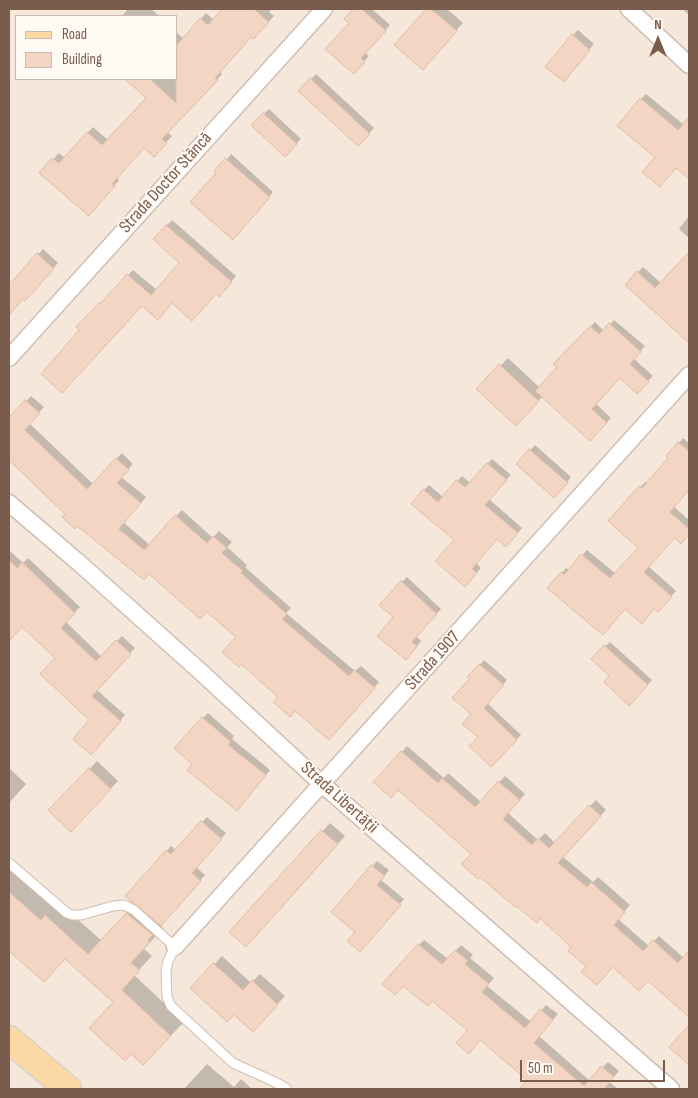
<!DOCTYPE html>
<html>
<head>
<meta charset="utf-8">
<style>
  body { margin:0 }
  #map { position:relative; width:698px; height:1098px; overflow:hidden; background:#fdf6ec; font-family:"Sofia Sans Condensed",sans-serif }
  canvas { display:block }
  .frame { position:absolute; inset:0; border:10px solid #7a5c4d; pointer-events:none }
  .legend { position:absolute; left:15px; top:15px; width:162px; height:65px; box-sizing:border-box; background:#fffaf3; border:1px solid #cabbb1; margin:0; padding:6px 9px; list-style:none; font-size:15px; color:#7a5c4d }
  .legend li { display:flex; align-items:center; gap:10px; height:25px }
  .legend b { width:25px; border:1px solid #cabbb1 }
  .north { position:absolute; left:633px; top:15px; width:50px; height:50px; -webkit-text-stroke:4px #fffaf3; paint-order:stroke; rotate:0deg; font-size:14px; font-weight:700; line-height:20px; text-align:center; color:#7a5c4d }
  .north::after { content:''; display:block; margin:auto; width:18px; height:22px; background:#7a5c4d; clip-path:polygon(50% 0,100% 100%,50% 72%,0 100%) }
  .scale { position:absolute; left:520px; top:1060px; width:145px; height:22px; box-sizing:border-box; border:2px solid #7a5c4d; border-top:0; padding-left:6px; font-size:15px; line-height:18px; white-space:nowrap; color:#7a5c4d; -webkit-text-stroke:4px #fffaf3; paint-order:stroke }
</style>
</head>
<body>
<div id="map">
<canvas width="698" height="1098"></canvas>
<div class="frame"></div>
<ul class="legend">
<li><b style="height:6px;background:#fbd9a5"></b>Road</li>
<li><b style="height:14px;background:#f3d5c3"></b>Building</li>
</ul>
<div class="north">N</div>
<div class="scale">50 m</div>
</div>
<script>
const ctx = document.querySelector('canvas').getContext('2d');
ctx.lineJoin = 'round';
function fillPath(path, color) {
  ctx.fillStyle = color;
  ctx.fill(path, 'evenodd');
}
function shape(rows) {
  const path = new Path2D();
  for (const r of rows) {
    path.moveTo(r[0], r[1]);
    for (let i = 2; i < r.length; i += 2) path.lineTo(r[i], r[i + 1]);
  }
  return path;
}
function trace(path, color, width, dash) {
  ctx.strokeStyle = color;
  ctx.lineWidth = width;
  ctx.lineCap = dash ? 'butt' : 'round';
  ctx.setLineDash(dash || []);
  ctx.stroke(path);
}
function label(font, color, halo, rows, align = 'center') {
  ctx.font = font + ' "Sofia Sans Condensed",sans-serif';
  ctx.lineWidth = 4;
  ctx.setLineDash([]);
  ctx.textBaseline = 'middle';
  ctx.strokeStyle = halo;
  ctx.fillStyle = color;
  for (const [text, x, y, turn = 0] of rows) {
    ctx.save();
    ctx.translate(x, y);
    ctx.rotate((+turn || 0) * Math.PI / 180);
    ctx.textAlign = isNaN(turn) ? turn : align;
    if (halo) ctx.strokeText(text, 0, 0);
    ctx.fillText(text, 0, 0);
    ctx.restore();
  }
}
fillPath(shape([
  [9,9,689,9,689,1089,9,1089],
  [16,16,176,16,176,79,16,79]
]), '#f5e8da');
fillPath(shape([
  [128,9,151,9,159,16,122,16],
  [224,9,272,9,269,12,274,16,259,32,252,36,220,72,222,74,167,132,172,136,154,155,145,146,117,177,119,180,95,208,41,173,59,153,65,158,93,127,108,140,147,98,127,79,176,79,176,32,184,39,206,13,214,20],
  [355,9,372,9,390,25,365,53,369,56,358,68,351,23,346,18],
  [428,9,447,9,463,23,430,61,396,45],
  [682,9,689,9,689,15],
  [578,30,594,44,569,75,573,35],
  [316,74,374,128,358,145,300,91],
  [646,94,684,125,689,118,689,178,676,166,657,157,641,99],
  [269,109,301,139,285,155,253,125],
  [231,154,273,192,238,234,218,172],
  [689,216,689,238,679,229],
  [172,220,236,276,225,290,217,293,172,302,142,304,81,330,78,327,133,270,157,290,181,262,166,226],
  [43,249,58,263,30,295,23,298,9,314,9,287],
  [689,254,689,338,688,340,638,272,643,267,661,283],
  [614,320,645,346,634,359,653,376,637,392,621,377,596,404,611,418,590,440,543,396,516,424,478,389,508,358,540,388,559,367,555,364,595,322,604,331],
  [31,396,44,407,29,423,93,484,122,453,133,464,121,477,146,497,124,523,150,545,182,510,213,538,219,531,232,542,227,547,247,565,245,567,291,608,286,613,355,671,361,666,379,682,334,733,280,697,237,637,207,610,149,573,66,514,9,460,9,420],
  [683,438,689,443,689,489,674,507,689,520,689,533,681,542,675,537,648,566,676,591,658,610,655,608,625,608,608,628,562,573,566,568,569,570,587,550,616,574,640,548,610,520,645,482,648,484],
  [535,445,571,477,559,492,518,464],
  [492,459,511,475,489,499,522,528,511,540,497,538,476,563,481,568,469,581,455,540,424,490,429,485,443,497,462,476,470,483],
  [9,550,23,563,28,558,80,607,66,622,102,657,122,636,135,648,97,690,125,715,96,748,91,720,57,658,22,625,15,632,9,626],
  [407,577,441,609,416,636,421,641,411,654,395,617,402,582],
  [610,642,652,680,634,699,593,659],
  [484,660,507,680,487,703,521,735,491,765,479,737,473,714,471,679,469,677],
  [208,713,234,736,232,739,270,770,242,804,194,764,203,718],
  [407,746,444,778,448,773,481,802,505,776,525,794,508,813,538,840,545,833,555,843,596,800,606,810,562,856,593,882,598,877,630,905,618,919,649,946,659,936,684,958,689,952,689,1015,648,979,613,966,588,966,573,947,472,854,402,752],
  [97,761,118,781,71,830,50,810],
  [9,768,26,784,9,803],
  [207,817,226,833,196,867,205,875,165,920,161,926,163,928,144,949,152,956,134,975,184,1022,157,1050,115,1002,66,958,44,981,9,949,9,867,59,903,102,941,137,904,167,851,171,846,176,850],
  [330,823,345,836,254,938,231,932],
  [377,861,389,870,381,880,404,899,365,945,357,932,333,912],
  [424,940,448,959,461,945,473,955,470,958,494,978,487,986,531,1022,546,1005,558,1014,539,1036,590,1081,608,1062,619,1071,609,1082,618,1089,521,1089,529,1080,469,1030,419,945],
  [222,956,251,983,260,974,285,996,260,1023,234,1013,192,988],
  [207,1064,234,1087,241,1079,252,1089,184,1089]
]), '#0003');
const building = shape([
  [222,9,254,9,269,22,254,39,251,37,215,78,218,80,162,139,167,143,154,157,144,148,112,184,115,186,89,216,39,173,52,158,59,163,87,132,102,145,146,98,125,79,150,79,176,103,176,46,200,18,208,25,222,9],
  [353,9,362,9,386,31,361,58,365,62,354,74,325,49,349,23,344,19,353,9],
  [426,9,431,9,457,31,423,70,394,45,426,9],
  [572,34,590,50,564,82,545,67,572,34],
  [310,78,370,134,358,146,298,91,310,78],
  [640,98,678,130,689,117,689,179,676,168,660,187,642,172,655,157,617,126,640,98],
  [263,113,297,144,285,157,251,125,263,113],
  [225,158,270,197,233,240,190,202,216,173,214,171,225,158],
  [166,225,232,282,219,297,216,294,192,321,172,303,158,320,142,306,62,393,41,374,79,330,76,327,87,315,99,303,100,304,127,274,151,295,179,263,153,239,166,225],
  [689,252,689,343,625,285,637,271,655,288,689,252],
  [37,253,54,269,25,301,23,299,9,315,9,285,37,253],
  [609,323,641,352,630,364,649,382,637,394,620,378,592,409,607,423,590,441,535,391,557,367,553,364,590,326,599,334,609,323],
  [499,364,539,401,516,426,476,389,499,364],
  [25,400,40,413,25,430,87,489,116,458,129,470,117,483,141,503,119,529,144,550,175,515,207,543,213,536,227,548,222,553,243,571,241,573,287,614,282,619,349,676,354,670,375,688,329,740,295,711,290,717,273,702,278,697,242,665,239,667,222,652,236,637,207,612,200,619,149,574,144,580,77,526,75,529,62,517,65,514,9,460,9,415,10,416,25,400],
  [678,442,689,451,689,490,670,512,689,529,689,534,681,544,675,538,644,572,672,597,658,612,654,609,642,624,625,609,603,635,547,588,561,572,564,575,581,554,610,578,638,548,608,521,639,486,642,488,668,458,666,456,678,442],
  [529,449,568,483,554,498,516,464,529,449],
  [487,463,507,480,485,505,518,533,506,547,497,539,472,569,477,573,465,587,435,561,454,540,411,504,423,489,438,502,456,480,465,487,487,463],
  [9,560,17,568,22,562,75,613,61,628,96,661,116,640,131,654,92,696,121,721,91,755,73,739,89,720,40,674,55,658,22,627,9,641,9,560],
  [401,581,437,614,412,642,417,646,406,660,377,636,393,617,379,605,401,581],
  [604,645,648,685,629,706,604,682,609,676,591,659,604,645],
  [479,664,504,685,484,708,517,740,491,767,469,746,478,737,462,724,471,714,452,698,469,679,467,677,479,664],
  [202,717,231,742,228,745,266,775,237,811,187,770,192,764,174,748,202,717],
  [401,751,438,783,442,778,475,807,498,781,520,800,503,819,532,845,538,838,549,848,589,805,601,816,558,863,587,887,591,882,625,912,614,925,643,951,653,940,678,963,689,950,689,1017,648,981,639,991,613,967,597,985,581,972,586,966,568,951,571,947,540,918,537,923,516,906,515,907,480,877,478,879,461,864,471,854,398,790,391,798,373,782,401,751],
  [89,768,111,789,71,832,48,810,89,768],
  [201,821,222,839,192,873,201,881,161,926,125,896,166,850,171,854,201,821],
  [321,830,338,844,246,947,229,932,321,830],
  [371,865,385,876,377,885,401,905,360,952,347,941,355,932,331,912,371,865],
  [9,892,41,920,45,915,88,954,126,913,153,935,148,940,150,942,131,963,140,970,122,990,171,1036,143,1065,131,1054,125,1061,89,1028,113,1002,65,959,44,982,9,951,9,892],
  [418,944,442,964,455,950,468,961,465,964,489,984,482,992,525,1028,540,1009,553,1020,534,1043,584,1086,601,1066,614,1077,604,1089,519,1089,527,1080,480,1040,469,1054,456,1043,467,1030,432,1001,428,1006,403,986,395,995,382,984,418,944],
  [213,963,243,990,252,980,278,1005,253,1032,234,1015,227,1022,190,988,213,963],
  [689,1025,689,1065,669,1047,689,1025]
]);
fillPath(building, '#f3d5c3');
trace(building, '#e6bba3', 1);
const service = shape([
  [9,863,67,913,73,915,81,915,113,906,124,905,134,910,175,947,168,961,166,972,167,997,171,1006,233,1063,275,1082,287,1089]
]);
const minor = shape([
  [629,9,689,65],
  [9,358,324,9],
  [9,503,78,562,202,673,322,784,671,1089],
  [175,947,689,375]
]);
const primary = shape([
  [9,1039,68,1089]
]);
trace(service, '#d1beb0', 11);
trace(minor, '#d1beb0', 19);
trace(primary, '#dad1cd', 29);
trace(service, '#fff', 9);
trace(minor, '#fff', 16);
trace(primary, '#fbd9a5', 26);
label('18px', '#7a5c4d', '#fffaf3', [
  ["Strada Doctor Stâncă",166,183,-48],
  ["Strada 1907",433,661,-48],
  ["Strada Libertății",339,798,42]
]);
</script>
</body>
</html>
